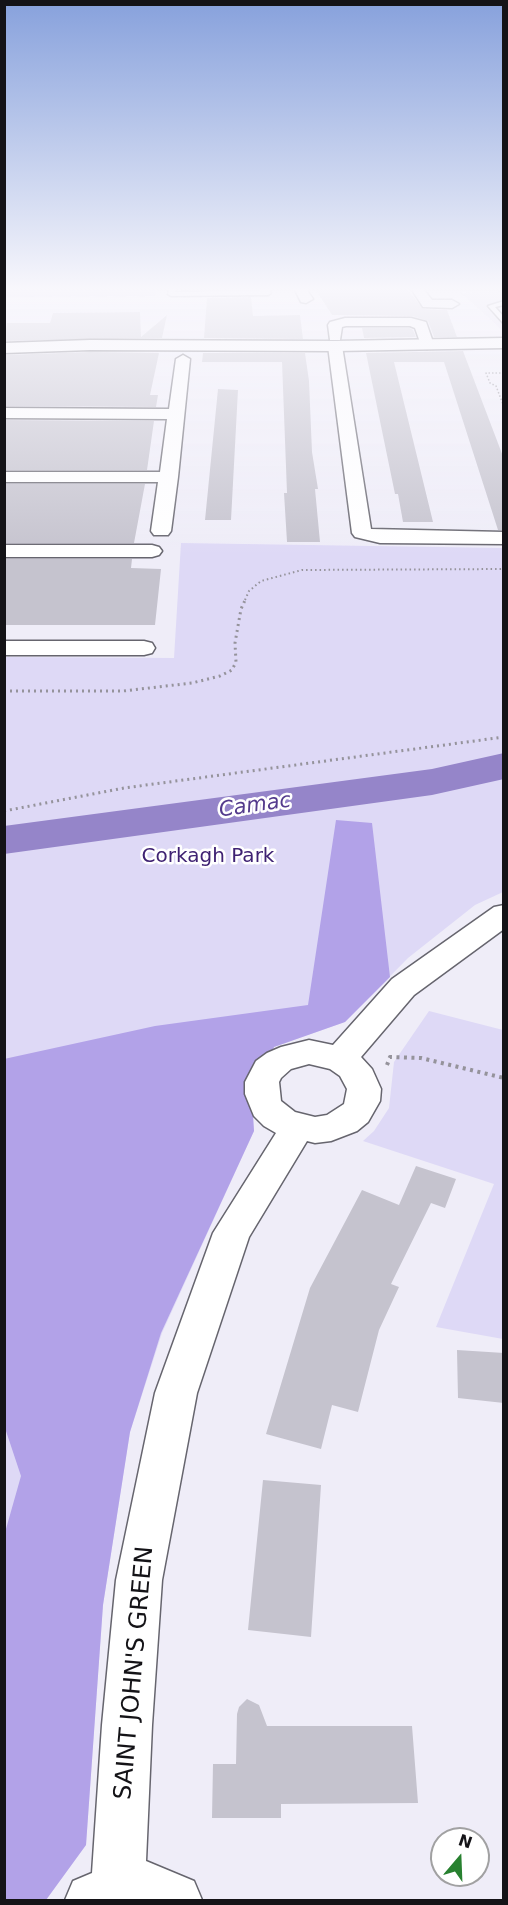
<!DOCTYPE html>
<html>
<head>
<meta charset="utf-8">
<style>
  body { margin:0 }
  #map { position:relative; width:508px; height:1905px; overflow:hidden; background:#efedf8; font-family:"DejaVu Sans",sans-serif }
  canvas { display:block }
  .frame { position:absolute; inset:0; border:6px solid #141317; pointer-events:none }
  .north { position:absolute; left:430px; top:1827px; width:60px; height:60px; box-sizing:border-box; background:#fff; border:2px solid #a1a1a2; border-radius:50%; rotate:19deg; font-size:16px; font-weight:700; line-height:24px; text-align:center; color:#141317 }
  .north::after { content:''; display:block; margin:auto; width:21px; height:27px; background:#288130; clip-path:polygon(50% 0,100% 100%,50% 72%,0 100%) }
</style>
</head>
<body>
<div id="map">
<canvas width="508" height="1905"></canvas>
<div class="frame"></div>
<div class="north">N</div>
</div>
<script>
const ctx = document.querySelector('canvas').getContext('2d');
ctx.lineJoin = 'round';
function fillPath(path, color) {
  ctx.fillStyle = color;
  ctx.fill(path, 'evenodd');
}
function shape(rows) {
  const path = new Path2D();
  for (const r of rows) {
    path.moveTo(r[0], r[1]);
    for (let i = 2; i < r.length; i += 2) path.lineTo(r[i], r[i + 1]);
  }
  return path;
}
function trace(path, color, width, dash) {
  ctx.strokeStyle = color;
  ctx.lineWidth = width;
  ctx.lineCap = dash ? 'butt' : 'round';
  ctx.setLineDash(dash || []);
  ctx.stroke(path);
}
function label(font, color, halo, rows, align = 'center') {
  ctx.font = font + ' "DejaVu Sans",sans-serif';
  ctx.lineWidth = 5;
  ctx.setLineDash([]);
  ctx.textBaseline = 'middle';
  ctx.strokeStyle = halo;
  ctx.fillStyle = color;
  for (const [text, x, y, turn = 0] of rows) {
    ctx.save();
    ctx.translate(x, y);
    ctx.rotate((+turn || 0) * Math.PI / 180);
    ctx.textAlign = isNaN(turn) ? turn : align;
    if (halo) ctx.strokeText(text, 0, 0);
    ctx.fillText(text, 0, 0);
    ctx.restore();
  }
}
fillPath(shape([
  [503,291,503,331,461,293]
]), '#e4e0f2');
fillPath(shape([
  [5,290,158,290,155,296,24,297,5,297],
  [181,543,503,548,503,892,475,905,408,958,345,1022,274,1047,252,1100,254,1131,162,1333,130,1432,103,1605,86,1845,46,1900,5,1900,5,657,174,658],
  [429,1011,503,1030,503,1339,436,1327,494,1184,363,1141,374,1131,389,1108,394,1062]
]), '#ded9f6');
fillPath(shape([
  [336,820,372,823,390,977,345,1022,274,1047,252,1100,254,1131,161,1333,130,1432,103,1605,86,1845,46,1900,5,1900,4,1536,21,1476,4,1425,4,1059,155,1026,308,1005]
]), '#b2a2e8');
fillPath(shape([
  [504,753,504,779,432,795,4,854,4,826,432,769,504,753]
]), '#9585c9');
fillPath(shape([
  [316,290,408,290,423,309,447,310,457,337,434,337,428,321,412,316,332,315],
  [251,297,253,316,300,315,303,339,204,338,207,298],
  [140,312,141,337,167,315,162,338,4,341,7,323,50,323,53,313],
  [362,328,410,328,413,330,416,337,364,338],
  [463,351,504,459,504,530,498,530,444,362,394,362,433,522,403,522,398,494,395,494,366,353],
  [90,352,159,353,150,395,158,395,156,407,4,406,4,355],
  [203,353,305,353,309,381,312,452,318,489,315,489,320,542,287,542,284,493,287,493,282,362,202,362],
  [218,389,238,390,231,520,205,520],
  [4,420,154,421,147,470,4,470],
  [4,484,145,484,134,543,4,543],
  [4,559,132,559,131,568,161,569,155,625,4,625],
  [416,1166,456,1179,445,1208,431,1203,391,1284,399,1287,379,1330,358,1412,332,1405,321,1449,266,1434,310,1288,362,1190,399,1205],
  [457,1350,504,1353,504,1403,458,1398],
  [263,1480,321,1485,311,1637,248,1630],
  [247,1699,259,1705,267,1726,412,1726,418,1803,281,1804,281,1818,212,1818,213,1764,236,1764,237,1714,239,1707]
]), '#c5c3ce');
const service = shape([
  [169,290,175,290,175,292,270,290,271,293,268,295,171,296,168,294,169,290],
  [504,301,504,305,495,307,504,317,504,324,488,306,504,301]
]);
const minor = shape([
  [295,290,307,290,313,299,306,303,301,302,295,290],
  [412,290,424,290,432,300,452,300,459,304,452,308,423,307,412,290],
  [345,318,411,318,426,322,434,345,427,349,422,348,415,328,410,326,346,326,342,327,340,340,330,340,328,325,330,322,345,318],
  [335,342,342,346,371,529,504,532,504,544,380,543,355,537,352,533,328,346,335,342],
  [183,355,190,359,178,477,171,531,168,535,154,535,151,531,158,482,4,482,4,472,160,472,167,419,4,418,4,408,169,409,176,359,183,355],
  [4,545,152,545,159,547,162,551,159,555,152,557,4,557,4,545],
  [4,641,144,641,152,643,155,648,152,653,144,655,4,655,4,641],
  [504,905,504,929,414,995,361,1057,372,1069,381,1089,380,1101,368,1122,357,1131,331,1141,315,1143,307,1141,249,1237,197,1393,162,1580,152,1725,146,1861,194,1881,202,1900,65,1900,73,1881,92,1873,102,1725,116,1580,155,1393,213,1233,276,1133,264,1126,254,1116,245,1094,245,1082,256,1061,267,1053,281,1047,309,1040,333,1045,392,979,494,907,504,905],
  [309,1064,330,1069,340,1076,347,1089,344,1104,327,1115,315,1117,295,1112,281,1101,279,1082,281,1078,291,1069,309,1064]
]);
const tertiary = shape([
  [504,338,504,348,335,351,90,350,4,353,4,343,90,340,335,341,504,338]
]);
trace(service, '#66656e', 3);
trace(minor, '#66656e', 3);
trace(tertiary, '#66656e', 3);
trace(shape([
  [504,373,486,373,490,383,496,386,504,407]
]), '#95939b', 1.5, [1.5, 2]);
trace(shape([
  [245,600,249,591,261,581,302,570,504,569]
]), '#95939b', 2, [1.5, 3]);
trace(shape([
  [4,691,123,691,192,683,220,676,232,670,236,662,235,643,241,609,246,598],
  [4,811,124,788,504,737]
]), '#95939b', 3, [2, 4]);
trace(shape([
  [387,1065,390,1057,421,1058,504,1078]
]), '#95939b', 4, [3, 4.5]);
fillPath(service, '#fff');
fillPath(minor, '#fff');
fillPath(tertiary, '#fff');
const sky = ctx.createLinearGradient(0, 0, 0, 556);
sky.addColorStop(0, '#87a1dc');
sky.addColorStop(0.52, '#f8f7fc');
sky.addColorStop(1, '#f8f7fc00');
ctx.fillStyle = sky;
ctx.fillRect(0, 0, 508, 556);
label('20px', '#3f2273', '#fff', [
  ["Corkagh Park",208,857]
]);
label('italic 21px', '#533a8c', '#fff', [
  ["Camac",255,806,-8]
]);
label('24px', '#141317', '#fff', [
  ["SAINT JOHN'S GREEN",135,1673,-85]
]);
</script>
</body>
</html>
